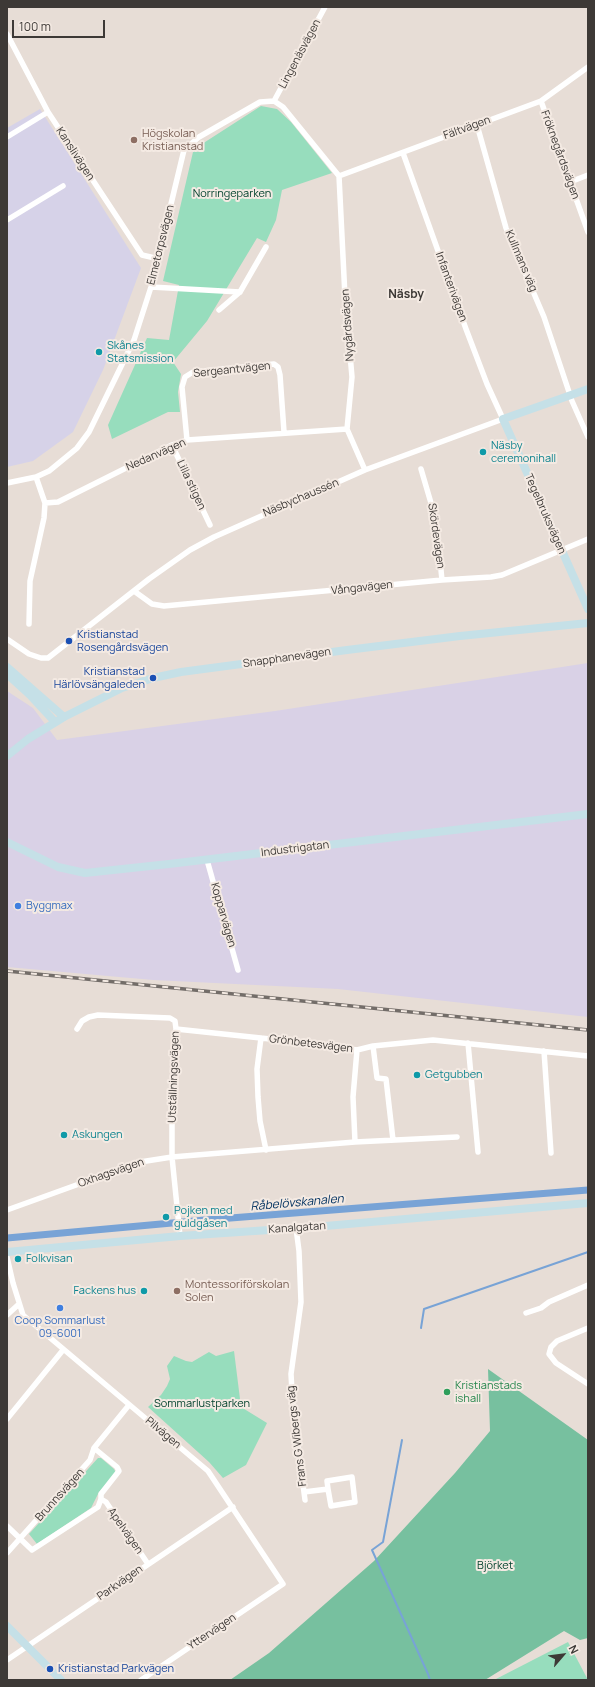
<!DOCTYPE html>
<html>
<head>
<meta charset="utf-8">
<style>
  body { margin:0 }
  #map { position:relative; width:595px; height:1687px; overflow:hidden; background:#e7ddd6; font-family:Manrope,sans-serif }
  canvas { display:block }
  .frame { position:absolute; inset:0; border:8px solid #3d3936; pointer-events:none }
  .north { position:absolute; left:543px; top:1635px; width:40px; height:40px; -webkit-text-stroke:3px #f4eae3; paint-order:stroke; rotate:62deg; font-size:11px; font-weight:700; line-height:16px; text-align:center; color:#3d3936 }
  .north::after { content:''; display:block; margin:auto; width:14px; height:18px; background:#3d3936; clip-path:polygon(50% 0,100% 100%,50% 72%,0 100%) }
  .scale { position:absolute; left:12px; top:20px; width:93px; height:18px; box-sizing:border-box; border:2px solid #3d3936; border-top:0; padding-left:5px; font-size:12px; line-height:14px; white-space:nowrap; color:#3d3936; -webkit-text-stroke:3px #f4eae3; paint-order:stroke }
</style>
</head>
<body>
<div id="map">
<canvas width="595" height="1687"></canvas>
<div class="frame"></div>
<div class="north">N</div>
<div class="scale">100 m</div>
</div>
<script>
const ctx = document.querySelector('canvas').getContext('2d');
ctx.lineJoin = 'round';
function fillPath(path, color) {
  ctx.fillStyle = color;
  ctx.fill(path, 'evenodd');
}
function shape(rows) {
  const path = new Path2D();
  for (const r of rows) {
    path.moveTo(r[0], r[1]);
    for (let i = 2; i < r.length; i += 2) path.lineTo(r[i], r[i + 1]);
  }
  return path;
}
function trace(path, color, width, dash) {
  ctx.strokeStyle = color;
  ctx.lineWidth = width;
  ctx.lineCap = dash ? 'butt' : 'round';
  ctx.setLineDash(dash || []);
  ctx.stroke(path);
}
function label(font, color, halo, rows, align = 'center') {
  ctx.font = font + ' Manrope,sans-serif';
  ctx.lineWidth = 4;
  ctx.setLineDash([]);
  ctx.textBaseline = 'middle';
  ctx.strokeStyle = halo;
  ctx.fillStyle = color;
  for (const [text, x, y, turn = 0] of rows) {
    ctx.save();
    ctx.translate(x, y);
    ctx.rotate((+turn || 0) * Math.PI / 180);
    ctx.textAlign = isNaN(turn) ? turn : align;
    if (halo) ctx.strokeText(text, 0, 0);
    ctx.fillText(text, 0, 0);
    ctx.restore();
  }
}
fillPath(shape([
  [40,109,141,268,103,370,73,432,33,461,7,467,7,128]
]), '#d6d2e8');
fillPath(shape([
  [588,663,588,1017,338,989,153,980,7,967,7,691,33,708,57,740,275,711]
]), '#d9d1e6');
fillPath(shape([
  [261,106,277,109,291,122,332,173,282,190,276,220,266,242,257,238,207,321,173,362,181,374,178,392,180,412,168,412,112,439,108,425,147,338,169,340,179,285,163,281,193,152,202,144],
  [234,1351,241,1407,267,1423,246,1465,223,1478,209,1462,148,1407,161,1395,167,1386,170,1379,167,1366,174,1356,186,1361,192,1362,209,1352,216,1356],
  [98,1458,101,1458,114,1469,116,1473,99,1492,91,1508,37,1544,29,1534],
  [568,1642,588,1680,494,1680]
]), '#97ddbd');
fillPath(shape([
  [488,1369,588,1440,588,1638,580,1640,564,1631,485,1680,230,1680,269,1653,374,1561,455,1473,490,1431]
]), '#77c09f');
trace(shape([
  [421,1328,424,1309,588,1252],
  [402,1440,383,1542,372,1550,428,1674,430,1680]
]), '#78a3d6', 2);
trace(shape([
  [7,1238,205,1220,588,1190]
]), '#78a3d6', 7);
trace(shape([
  [7,34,48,112,142,255,159,259],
  [274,101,325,7],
  [541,101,588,232],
  [477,125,506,228,544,317,572,401,588,437],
  [7,137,48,112],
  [339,176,345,297,352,377,347,429,365,470],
  [339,176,541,101,588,67],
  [570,182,588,175],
  [7,220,63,186],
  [151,287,240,292],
  [219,310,240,292,266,247],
  [187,440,182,387,185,377,193,372,274,364,278,367,280,375,284,432],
  [172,445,210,525],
  [421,469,436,520,442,580],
  [7,483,36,477,49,471,77,448,89,432,134,340,151,287,184,150,199,137,260,102,274,101,283,107,339,176],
  [45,503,58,502,172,445,187,440,347,429],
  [134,591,152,604,164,606,442,580,491,577,502,575,588,539],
  [29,624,30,581,44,518,45,503,36,477],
  [7,639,29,654,41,658,48,658,149,579,190,550,214,537,365,470,503,419,487,384,466,329,403,153],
  [207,860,238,970],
  [77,1029,82,1021,89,1017,98,1015,170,1018,175,1021,176,1029,172,1091,172,1157,180,1236],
  [176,1029,308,1043,357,1050,373,1046,433,1040,588,1056],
  [261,1038,257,1069,258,1097,260,1121,266,1150],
  [468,1043,478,1152],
  [373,1046,377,1078,386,1079,393,1140],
  [544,1051,551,1153],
  [355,1142,353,1097,357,1050],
  [7,1210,140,1162,172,1157,355,1142,457,1137],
  [296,1228,299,1251,301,1302,291,1374,293,1409,305,1500],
  [7,1257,13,1283,23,1315,208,1471,283,1584,141,1680],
  [526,1313,541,1308,549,1302,588,1285],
  [7,1315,19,1304],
  [588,1328,557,1341,551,1347,549,1354,556,1363,588,1384],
  [7,1419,63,1350],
  [304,1492,328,1489,327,1481,352,1477,355,1502,331,1506,328,1489],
  [101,1499,106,1502,148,1564],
  [7,1526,32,1550,98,1507,101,1499,101,1494,119,1471,117,1467,94,1448],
  [7,1553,90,1460,94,1448,129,1405],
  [7,1660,233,1507]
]), '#fff', 5.5);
trace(shape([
  [588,389,503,419,588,609],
  [7,667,64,717],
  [7,674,30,695,55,722],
  [7,756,28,739,64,717,122,688,153,678,181,672,347,650,460,636,588,623],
  [7,842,58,867,85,873,169,864,588,814],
  [7,1252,180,1236,314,1227,588,1203],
  [7,1626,61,1680]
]), '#c5e0e7', 8);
const rail = shape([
  [7,971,588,1030]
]);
trace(rail, '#736d69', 3.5);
trace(rail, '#f4eae3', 2, [6]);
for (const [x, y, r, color] of [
  [134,140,4,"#8d6e63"],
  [99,352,4,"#0f9aa8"],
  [483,452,4,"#0f9aa8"],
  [69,641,4,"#1a4fb4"],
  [153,678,4,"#1a4fb4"],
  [18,906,4,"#3f7fe0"],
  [417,1075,4,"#0f9aa8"],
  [64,1135,4,"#0f9aa8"],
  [166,1217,4,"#0f9aa8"],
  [18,1259,4,"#0f9aa8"],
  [144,1291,4,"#0f9aa8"],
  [177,1291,4,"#8d6e63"],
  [60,1308,4,"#3f7fe0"],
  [447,1392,4,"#2e9e5b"],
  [50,1669,4,"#1a4fb4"]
]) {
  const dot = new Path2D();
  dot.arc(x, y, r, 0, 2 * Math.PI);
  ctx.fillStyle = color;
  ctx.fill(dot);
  trace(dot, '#f4eae3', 1.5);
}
label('11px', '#3d3936', '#f4eae3', [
  ["Lingenäsvägen",300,54,-62],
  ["Fältvägen",467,128,-20],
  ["Kanslivägen",75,154,57],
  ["Fröknegårdsvägen",560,155,70],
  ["Elmetorpsvägen",161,245,-76],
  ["Kullmans väg",521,261,67],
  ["Infanterivägen",451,287,70],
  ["Nygårdsvägen",348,325,-94],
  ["Sergeantvägen",232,370,-6],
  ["Nedanvägen",156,455,-24],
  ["Lilla stigen",191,485,65],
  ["Näsbychaussén",301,498,-23],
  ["Tegelbruksvägen",545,514,66],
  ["Skördevägen",436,536,82],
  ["Vångavägen",362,588,-6],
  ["Snapphanevägen",287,658,-8],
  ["Industrigatan",295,849,-7],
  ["Kopparvägen",223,915,74],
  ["Grönbetesvägen",311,1044,7],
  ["Utställningsvägen",174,1077,-88],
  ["Oxhagsvägen",111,1173,-19],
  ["Kanalgatan",297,1228,-4],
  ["Pilvägen",163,1433,40],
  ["Frans G Wibergs väg",297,1436,-97],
  ["Brunnsvägen",60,1495,-48],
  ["Apelvägen",125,1531,55],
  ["Parkvägen",120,1583,-35],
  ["Yttervägen",212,1632,-34]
]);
label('11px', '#785e54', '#f4eae3', [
  ["Högskolan",142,134],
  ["Kristianstad",142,147],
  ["Montessoriförskolan",185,1285],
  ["Solen",185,1298]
], 'left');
label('11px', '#03432e', '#f4eae3', [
  ["Norringeparken",232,194],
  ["Sommarlustparken",202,1404],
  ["Björket",495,1566]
]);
label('11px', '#0d838f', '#f4eae3', [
  ["Skånes",107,346],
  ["Statsmission",107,359],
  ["Näsby",491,446],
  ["ceremonihall",491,459],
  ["Getgubben",425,1075],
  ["Askungen",72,1135],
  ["Pojken med",174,1211],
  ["guldgåsen",174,1224],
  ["Folkvisan",26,1259],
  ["Fackens hus",136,1291,"right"]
], 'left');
label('11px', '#164399', '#f4eae3', [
  ["Kristianstad",77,635],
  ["Rosengårdsvägen",77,648],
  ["Kristianstad",145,672,"right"],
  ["Härlövsängaleden",145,685,"right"],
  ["Kristianstad Parkvägen",58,1669]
], 'left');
label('11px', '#366cbe', '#f4eae3', [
  ["Byggmax",26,906],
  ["Coop Sommarlust",60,1321,"center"],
  ["09-6001",60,1334,"center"]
], 'left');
label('11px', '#27864d', '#f4eae3', [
  ["Kristianstads",455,1386],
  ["ishall",455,1399]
], 'left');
label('bold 12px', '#3d3936', '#f4eae3', [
  ["Näsby",406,295]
]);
label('italic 12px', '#043361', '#f4eae3', [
  ["Råbelövskanalen",297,1203,-5]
]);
</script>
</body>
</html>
